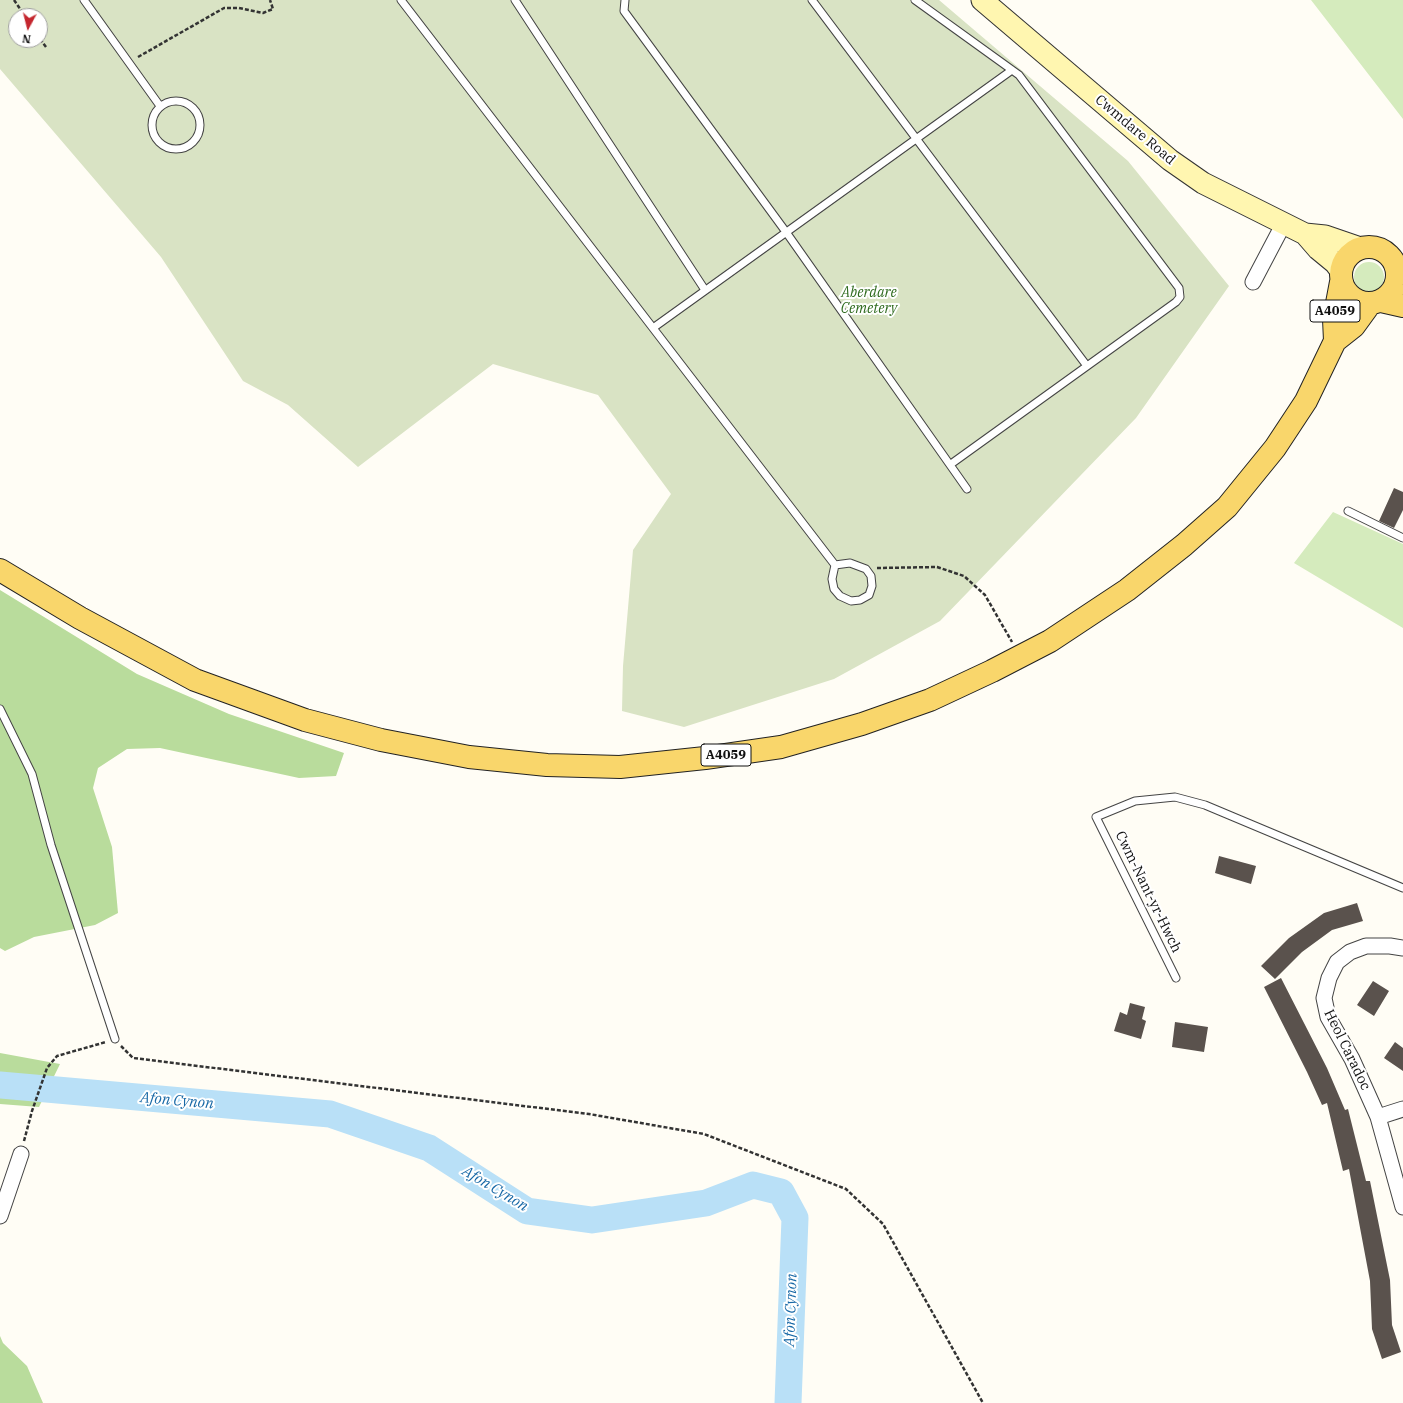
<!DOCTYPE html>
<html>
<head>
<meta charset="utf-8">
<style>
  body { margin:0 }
  #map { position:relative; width:1403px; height:1403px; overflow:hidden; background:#fffdf5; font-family:"IBM Plex Serif",serif }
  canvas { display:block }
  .north { position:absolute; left:8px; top:8px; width:40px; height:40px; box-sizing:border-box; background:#fff; border:1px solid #a0a0a0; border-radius:50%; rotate:187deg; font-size:11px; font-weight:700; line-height:16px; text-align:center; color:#111 }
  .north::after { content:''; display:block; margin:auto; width:14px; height:18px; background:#c4262e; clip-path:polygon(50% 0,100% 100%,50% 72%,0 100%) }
</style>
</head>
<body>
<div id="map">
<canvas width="1403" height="1403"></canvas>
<div class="north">N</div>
</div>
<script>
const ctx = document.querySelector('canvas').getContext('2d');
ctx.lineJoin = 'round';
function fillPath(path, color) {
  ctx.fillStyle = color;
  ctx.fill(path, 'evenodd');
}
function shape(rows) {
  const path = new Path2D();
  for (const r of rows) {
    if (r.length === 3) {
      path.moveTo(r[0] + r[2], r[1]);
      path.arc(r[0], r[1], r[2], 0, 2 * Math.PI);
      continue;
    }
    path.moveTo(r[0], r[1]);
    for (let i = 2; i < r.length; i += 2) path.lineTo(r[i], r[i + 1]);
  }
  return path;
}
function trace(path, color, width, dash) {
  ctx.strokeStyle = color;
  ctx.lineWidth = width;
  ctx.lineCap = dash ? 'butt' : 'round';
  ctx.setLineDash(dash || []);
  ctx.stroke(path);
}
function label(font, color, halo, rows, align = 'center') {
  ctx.font = font + ' "IBM Plex Serif",serif';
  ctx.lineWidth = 4;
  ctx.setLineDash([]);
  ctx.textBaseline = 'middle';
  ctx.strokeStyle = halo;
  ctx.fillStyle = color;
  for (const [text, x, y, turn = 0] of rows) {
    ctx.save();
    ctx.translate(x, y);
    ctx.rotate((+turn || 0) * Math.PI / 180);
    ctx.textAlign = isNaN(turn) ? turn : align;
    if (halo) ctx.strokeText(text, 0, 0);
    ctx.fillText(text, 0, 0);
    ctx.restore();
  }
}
fillPath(shape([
  [1311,0,1403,0,1403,119],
  [1369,277,15],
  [1333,512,1403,544,1403,628,1294,563]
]), '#d5ebbd');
fillPath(shape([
  [0,590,137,674,229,714,344,753,336,776,299,778,160,748,127,749,98,768,93,788,112,847,118,913,95,925,34,937,5,951,0,948],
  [0,1053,60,1064,39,1107,0,1104],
  [0,1336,3,1343,27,1366,43,1403,0,1403]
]), '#b9dc9c');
fillPath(shape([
  [0,0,939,0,1128,161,1229,286,1136,418,940,621,834,679,684,727,622,711,623,666,633,550,671,494,598,395,493,364,358,467,288,405,243,381,161,257,0,69],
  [16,16,40,16,40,40,16,40]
]), '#d9e3c4');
trace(shape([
  [0,1085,330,1114,429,1148,527,1211,592,1220,706,1203,753,1185,781,1192,795,1218,788,1403]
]), '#b9e0f7', 27);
fillPath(shape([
  [1394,488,1403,492,1403,510,1394,528,1379,521],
  [1219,856,1256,866,1251,884,1215,873],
  [1357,903,1363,921,1332,930,1302,952,1275,979,1261,966,1289,938,1324,913],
  [1281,978,1327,1068,1345,1110,1348,1109,1366,1181,1370,1181,1390,1280,1392,1325,1401,1352,1382,1359,1372,1329,1370,1281,1349,1169,1343,1171,1327,1103,1322,1105,1307,1072,1264,987],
  [1373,981,1389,991,1374,1016,1357,1005],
  [1130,1003,1145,1007,1142,1019,1146,1021,1141,1039,1114,1031,1120,1012,1127,1015],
  [1175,1022,1208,1027,1204,1052,1172,1047],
  [1395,1042,1403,1048,1403,1071,1384,1058]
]), '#5a524d');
const service = shape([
  [84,0,160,106],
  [401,0,835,565],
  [515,0,705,290],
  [625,0,624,11,786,232,967,489],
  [812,0,1087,366],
  [915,0,1019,75,1179,288,1180,297,1176,302,951,464],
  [176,125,24],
  [653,328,1012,70],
  [1348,511,1403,538],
  [850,563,866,569,871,576,872,586,869,595,860,600,851,601,840,596,834,589,832,579,835,565,850,563],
  [0,709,32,774,51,845,115,1039],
  [1176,978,1096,817,1135,801,1175,797,1205,805,1403,888]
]);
const minor = shape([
  [1253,282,1284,223],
  [1403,948,1390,946,1366,946,1350,952,1337,962,1329,978,1324,998,1328,1017,1352,1059,1378,1117,1403,1207],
  [1378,1117,1403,1109],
  [0,1216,21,1154]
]);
const secondary = shape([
  [982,0,1170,160,1203,183,1305,234,1325,236,1360,248],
  [1305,234,1318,249,1335,263,1341,271]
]);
const primary = shape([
  [1369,275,28],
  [1381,301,1403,306],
  [1335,341,1334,319,1341,282],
  [0,570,80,618,195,680,305,720,381,740,469,757,547,765,620,767,705,758,781,747,862,724,930,700,992,671,1050,641,1127,590,1184,545,1227,507,1275,448,1306,401,1335,341,1354,326,1370,304]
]);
trace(service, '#444', 9);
trace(minor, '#444', 17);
trace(secondary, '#333', 23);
trace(primary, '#222', 24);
trace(shape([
  [14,0,25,16],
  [40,39,46,47],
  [138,57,224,8,239,8,263,13,273,9,270,0],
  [877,568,937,567,964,576,985,595,1012,642],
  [121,1046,133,1058,589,1114,704,1134,846,1189,883,1224,983,1403],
  [24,1141,32,1111,47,1068,57,1056,106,1042]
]), '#333', 2.5, [4, 2]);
trace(service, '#fff', 7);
trace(minor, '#fff', 15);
trace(secondary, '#fff6b0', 21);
trace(primary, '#f9d66b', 22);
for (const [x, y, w] of [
  [1335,311,50],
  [726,755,50]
]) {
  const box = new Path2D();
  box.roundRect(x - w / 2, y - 11, w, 22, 3);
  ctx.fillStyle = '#fff';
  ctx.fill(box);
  trace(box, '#111', 1);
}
label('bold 13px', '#111', null, [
  ["A4059",1335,311],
  ["A4059",726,755]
]);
label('14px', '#111', '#fff', [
  ["Cwmdare Road",1135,130,40],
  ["Cwm-Nant-yr-Hwch",1148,892,64],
  ["Heol Caradoc",1347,1050,64]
]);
label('italic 14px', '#2f6b1f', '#fff', [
  ["Aberdare",869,293],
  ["Cemetery",869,309]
]);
label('italic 15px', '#1768a6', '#fff', [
  ["Afon Cynon",177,1101,5],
  ["Afon Cynon",495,1189,31],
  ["Afon Cynon",791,1310,-88]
]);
</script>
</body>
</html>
